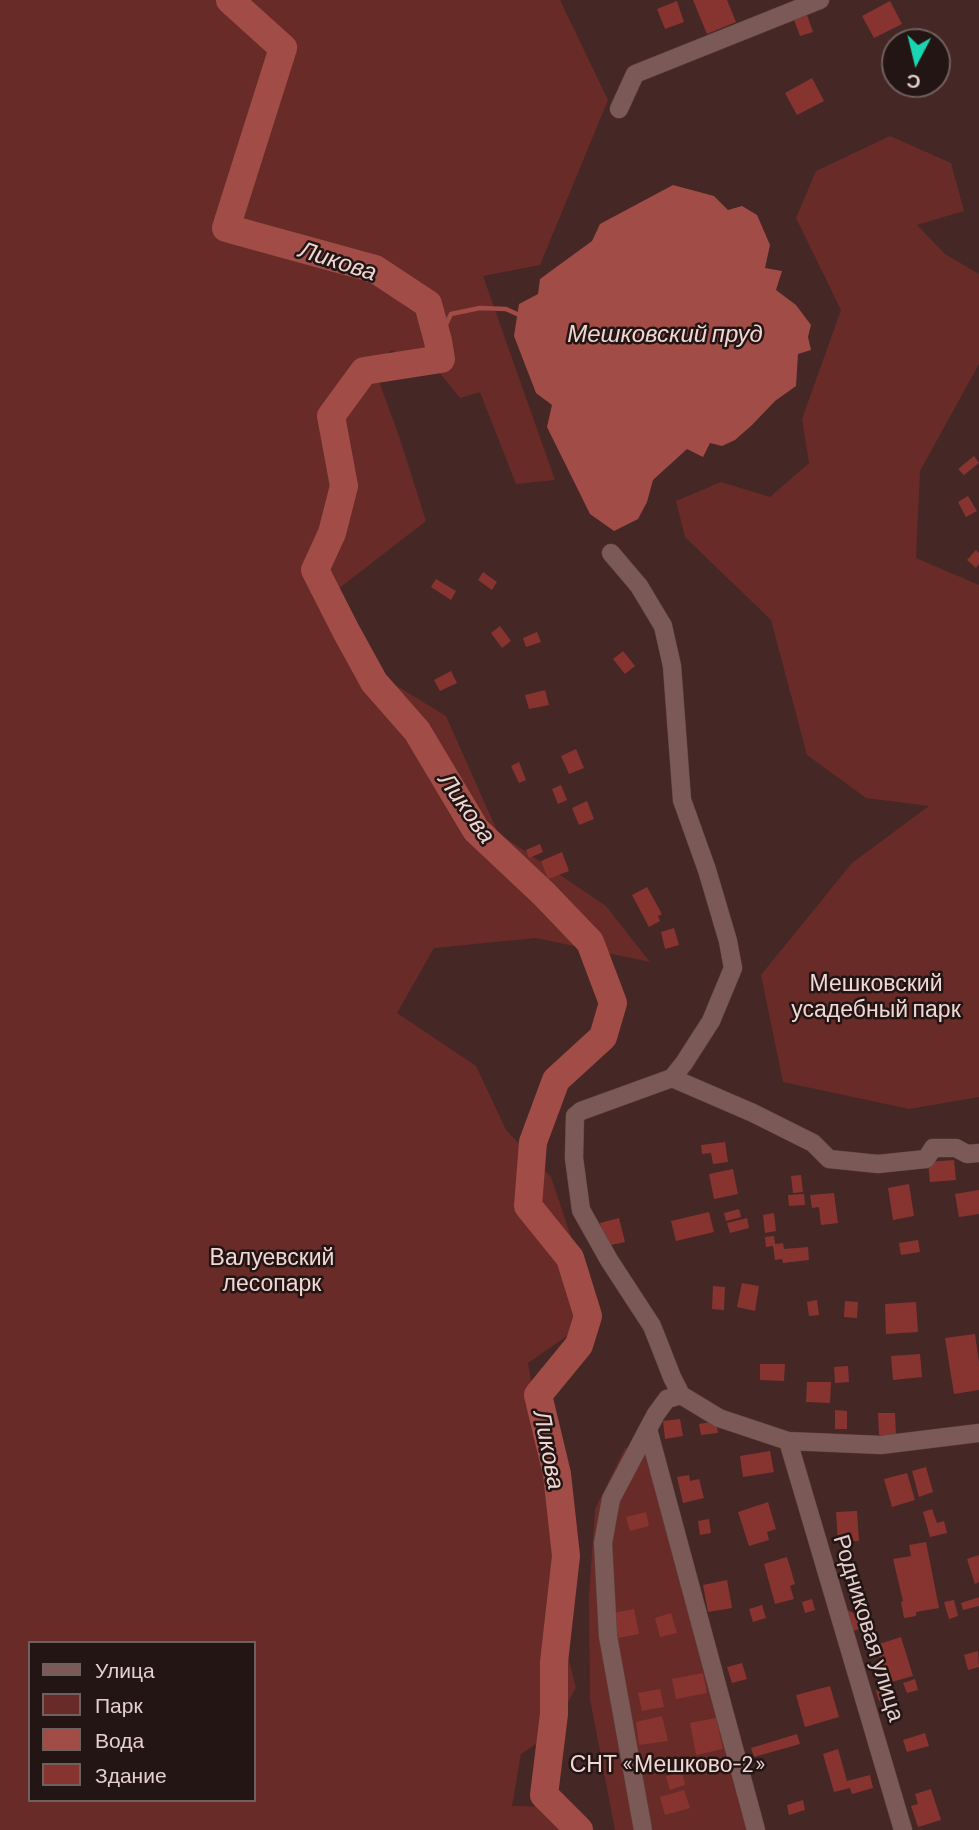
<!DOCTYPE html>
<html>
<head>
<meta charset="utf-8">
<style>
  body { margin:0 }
  #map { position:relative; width:979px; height:1830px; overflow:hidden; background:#452725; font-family:Barlow,sans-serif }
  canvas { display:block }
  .legend { position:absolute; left:28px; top:1641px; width:228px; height:161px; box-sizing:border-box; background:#221513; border:2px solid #6f5f5d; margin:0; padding:9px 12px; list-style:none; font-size:21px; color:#e3cfcd }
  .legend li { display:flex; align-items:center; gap:14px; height:35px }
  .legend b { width:35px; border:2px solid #6f5f5d }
  .north { position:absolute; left:881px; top:28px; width:70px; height:70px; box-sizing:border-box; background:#221513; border:2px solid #6f5f5d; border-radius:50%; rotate:187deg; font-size:19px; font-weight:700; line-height:28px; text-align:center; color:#e3cfcd }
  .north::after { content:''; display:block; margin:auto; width:24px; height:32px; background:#1ad5b2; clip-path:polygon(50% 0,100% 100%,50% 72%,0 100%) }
</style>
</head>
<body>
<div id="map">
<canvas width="979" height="1830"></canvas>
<ul class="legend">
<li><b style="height:9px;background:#7b5956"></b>Улица</li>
<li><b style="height:19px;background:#692b28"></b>Парк</li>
<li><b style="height:19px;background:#a14c47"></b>Вода</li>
<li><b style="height:19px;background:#873431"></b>Здание</li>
</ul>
<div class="north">С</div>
</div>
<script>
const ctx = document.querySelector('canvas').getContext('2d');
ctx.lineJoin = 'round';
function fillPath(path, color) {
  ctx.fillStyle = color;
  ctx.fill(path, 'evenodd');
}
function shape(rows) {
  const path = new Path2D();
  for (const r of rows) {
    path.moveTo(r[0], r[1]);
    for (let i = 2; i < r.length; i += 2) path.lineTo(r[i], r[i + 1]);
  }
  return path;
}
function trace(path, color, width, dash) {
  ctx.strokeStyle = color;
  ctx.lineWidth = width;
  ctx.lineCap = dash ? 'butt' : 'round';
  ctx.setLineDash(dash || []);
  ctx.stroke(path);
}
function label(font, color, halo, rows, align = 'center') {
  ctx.font = font + ' Barlow,sans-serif';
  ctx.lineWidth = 5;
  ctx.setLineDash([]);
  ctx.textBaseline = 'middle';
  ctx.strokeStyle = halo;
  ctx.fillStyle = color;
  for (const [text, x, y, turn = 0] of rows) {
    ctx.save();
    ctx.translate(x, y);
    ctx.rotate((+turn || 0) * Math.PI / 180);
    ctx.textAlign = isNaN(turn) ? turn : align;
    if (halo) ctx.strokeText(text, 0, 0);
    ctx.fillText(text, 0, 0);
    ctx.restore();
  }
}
fillPath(shape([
  [0,0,560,0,608,100,540,265,483,276,555,480,516,484,480,392,460,398,438,371,422,371,392,350,373,365,399,436,426,521,324,600,361,664,446,716,498,833,606,906,650,962,536,938,434,948,397,1013,476,1066,506,1130,551,1177,597,1315,528,1363,539,1428,558,1506,557,1613,576,1688,549,1735,521,1754,512,1806,568,1807,587,1830,0,1830],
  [30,1643,254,1643,254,1800,30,1800],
  [890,136,951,163,964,211,917,225,945,254,979,274,979,364,920,471,916,558,979,585,979,1097,909,1109,783,1082,761,975,852,863,929,806,866,798,807,755,771,620,685,537,676,501,721,482,770,497,809,463,802,419,841,310,796,218,816,171],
  [625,1448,652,1448,753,1830,615,1830,590,1699,589,1596,595,1509]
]), '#692b28');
fillPath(shape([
  [673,185,714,196,728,210,742,206,757,215,770,245,765,268,782,271,776,290,796,305,811,325,808,337,811,350,798,354,796,386,775,401,752,425,735,440,722,446,710,443,703,457,687,449,653,480,647,502,638,519,614,531,590,514,547,427,552,405,536,393,514,336,519,304,538,294,540,279,592,241,600,224]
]), '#a14c47');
trace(shape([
  [438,341,451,314,480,308,506,309,517,314]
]), '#a14c47', 4.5);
trace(shape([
  [230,0,283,48,226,228,375,269,428,304,438,341,441,359,364,371,331,416,344,486,332,533,315,570,346,631,374,682,417,731,476,830,544,894,590,942,613,1003,603,1037,556,1080,533,1142,528,1206,570,1258,588,1316,579,1345,538,1395,557,1474,566,1556,554,1662,554,1714,544,1795,579,1830]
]), '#a14c47', 28);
fillPath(shape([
  [693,0,727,0,736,22,707,34],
  [677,1,684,22,665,29,657,9],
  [890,1,902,24,874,38,862,16],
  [807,15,813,32,800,36,794,20],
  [812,78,824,101,797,115,785,93],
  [974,456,979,463,964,475,958,469],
  [968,496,977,511,966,517,958,502],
  [976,550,979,553,979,564,976,568,967,560],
  [483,572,497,582,492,590,478,580],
  [436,579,456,591,451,600,431,587],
  [500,626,511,641,502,648,491,633],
  [537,632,541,642,526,647,523,638],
  [623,651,635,666,625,674,613,659],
  [451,671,457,683,440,691,434,680],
  [545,690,549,705,529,709,525,695],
  [576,749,584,768,569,774,561,756],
  [519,762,526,780,519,783,511,766],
  [561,785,567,800,558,804,552,789],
  [587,801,594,819,579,825,572,808],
  [540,844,543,852,529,858,526,850],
  [562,852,569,871,548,879,541,861],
  [647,887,662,914,658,916,660,921,649,927,632,895],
  [674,928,679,945,665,949,661,932],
  [725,1142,728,1162,713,1164,711,1153,702,1154,701,1145],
  [954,1160,956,1180,930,1182,928,1162],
  [733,1169,738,1194,714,1199,709,1174],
  [801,1175,803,1192,793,1193,791,1176],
  [909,1184,914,1216,893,1220,888,1188],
  [979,1190,979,1214,959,1217,955,1194],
  [834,1193,838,1223,821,1225,819,1207,812,1208,810,1195],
  [804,1194,805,1205,789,1206,788,1195],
  [739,1209,741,1217,726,1221,724,1213],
  [709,1212,714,1232,676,1241,671,1221],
  [774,1213,776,1231,765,1233,763,1215],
  [619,1218,625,1242,606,1246,600,1223],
  [747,1218,749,1228,730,1233,727,1223],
  [774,1236,775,1244,783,1243,784,1249,808,1247,809,1260,783,1263,782,1259,775,1260,773,1246,766,1247,765,1237],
  [918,1240,920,1252,901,1255,899,1243],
  [742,1283,759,1286,755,1311,737,1307],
  [713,1286,725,1287,724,1310,712,1309],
  [817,1300,819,1315,809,1316,807,1302],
  [845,1301,858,1302,857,1318,844,1317],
  [916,1302,918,1332,886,1334,885,1304],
  [975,1334,979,1363,979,1390,954,1394,945,1338],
  [920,1354,922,1377,893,1380,891,1356],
  [760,1364,785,1364,784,1381,760,1380],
  [848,1366,849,1382,835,1383,834,1367],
  [807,1382,831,1382,830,1403,806,1402],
  [835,1410,847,1411,847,1429,835,1429],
  [878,1413,895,1413,896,1435,879,1435],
  [680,1419,683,1436,665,1439,663,1421],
  [716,1421,718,1433,701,1435,699,1424],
  [770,1451,774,1472,743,1477,740,1456],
  [926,1467,933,1492,919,1497,912,1471],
  [907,1473,915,1500,892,1507,884,1479],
  [689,1475,690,1481,699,1479,704,1498,683,1503,677,1477],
  [768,1502,776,1529,767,1532,769,1540,749,1546,738,1512],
  [932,1509,937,1523,944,1521,947,1533,930,1537,923,1512],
  [857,1511,859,1541,838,1542,836,1512],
  [646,1512,649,1526,630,1531,626,1517],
  [709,1519,711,1533,700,1535,698,1521],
  [926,1542,939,1608,916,1612,916,1616,904,1618,901,1602,903,1601,893,1559,911,1556,909,1545],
  [979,1555,979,1582,975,1584,967,1559],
  [787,1557,795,1584,790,1586,794,1599,775,1604,764,1564],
  [727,1580,732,1608,708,1612,703,1585],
  [979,1597,979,1606,963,1610,961,1603],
  [812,1599,815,1610,805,1613,802,1602],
  [954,1600,958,1616,949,1619,944,1602],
  [762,1605,766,1618,753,1622,749,1609],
  [634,1609,639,1634,618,1638,613,1613],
  [847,1610,876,1624,853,1631],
  [671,1613,677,1633,660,1637,655,1618],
  [901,1637,913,1676,888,1683,876,1645],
  [978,1651,979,1667,968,1670,964,1655],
  [742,1663,747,1679,732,1683,727,1667],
  [703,1673,707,1693,676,1699,672,1679],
  [915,1679,918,1690,907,1693,903,1683],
  [830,1686,839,1717,805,1727,796,1695],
  [887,1687,890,1697,879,1701,876,1690],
  [660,1689,664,1707,642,1711,638,1693],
  [662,1716,668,1741,639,1745,636,1722],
  [716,1718,723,1749,696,1755,690,1723],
  [925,1733,929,1746,907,1752,903,1740],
  [797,1734,800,1744,754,1757,751,1748],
  [838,1749,847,1781,870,1775,873,1788,852,1794,850,1788,834,1792,823,1754],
  [682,1772,685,1785,670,1790,666,1776],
  [931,1789,941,1820,918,1827,911,1806,918,1804,915,1794],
  [684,1790,690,1808,665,1815,660,1797],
  [803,1800,805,1810,789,1815,787,1805]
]), '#873431');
const minor = shape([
  [619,109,635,74,820,0],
  [611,553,639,586,663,626,672,666,682,800,707,870,728,941,733,968,711,1021,684,1063,672,1078,581,1111,575,1116,574,1158,581,1210,609,1260,652,1326,672,1377,681,1395,719,1418,788,1441,881,1445,979,1433],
  [672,1078,753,1113,813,1143,829,1159,878,1164,926,1159,933,1148,956,1148,967,1154,979,1153],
  [681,1395,667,1399,656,1414,648,1429,756,1830],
  [788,1441,903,1830],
  [643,1830,608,1636,603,1543,611,1499,648,1429]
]);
trace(minor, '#5e4543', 19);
trace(minor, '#7b5956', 18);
label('23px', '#f1d8d5', '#221513', [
  ["Мешковский",876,983],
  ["усадебный парк",876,1009],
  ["Валуевский",272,1257],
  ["лесопарк",272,1283],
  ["СНТ «Мешково-2»",668,1764]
]);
label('23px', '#e3cfcd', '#221513', [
  ["Родниковая улица",869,1628,73]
]);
label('italic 24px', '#efd6d3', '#221513', [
  ["Ликова",338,261,18],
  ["Мешковский пруд",665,334],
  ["Ликова",467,808,55],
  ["Ликова",549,1450,79]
]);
</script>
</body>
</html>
